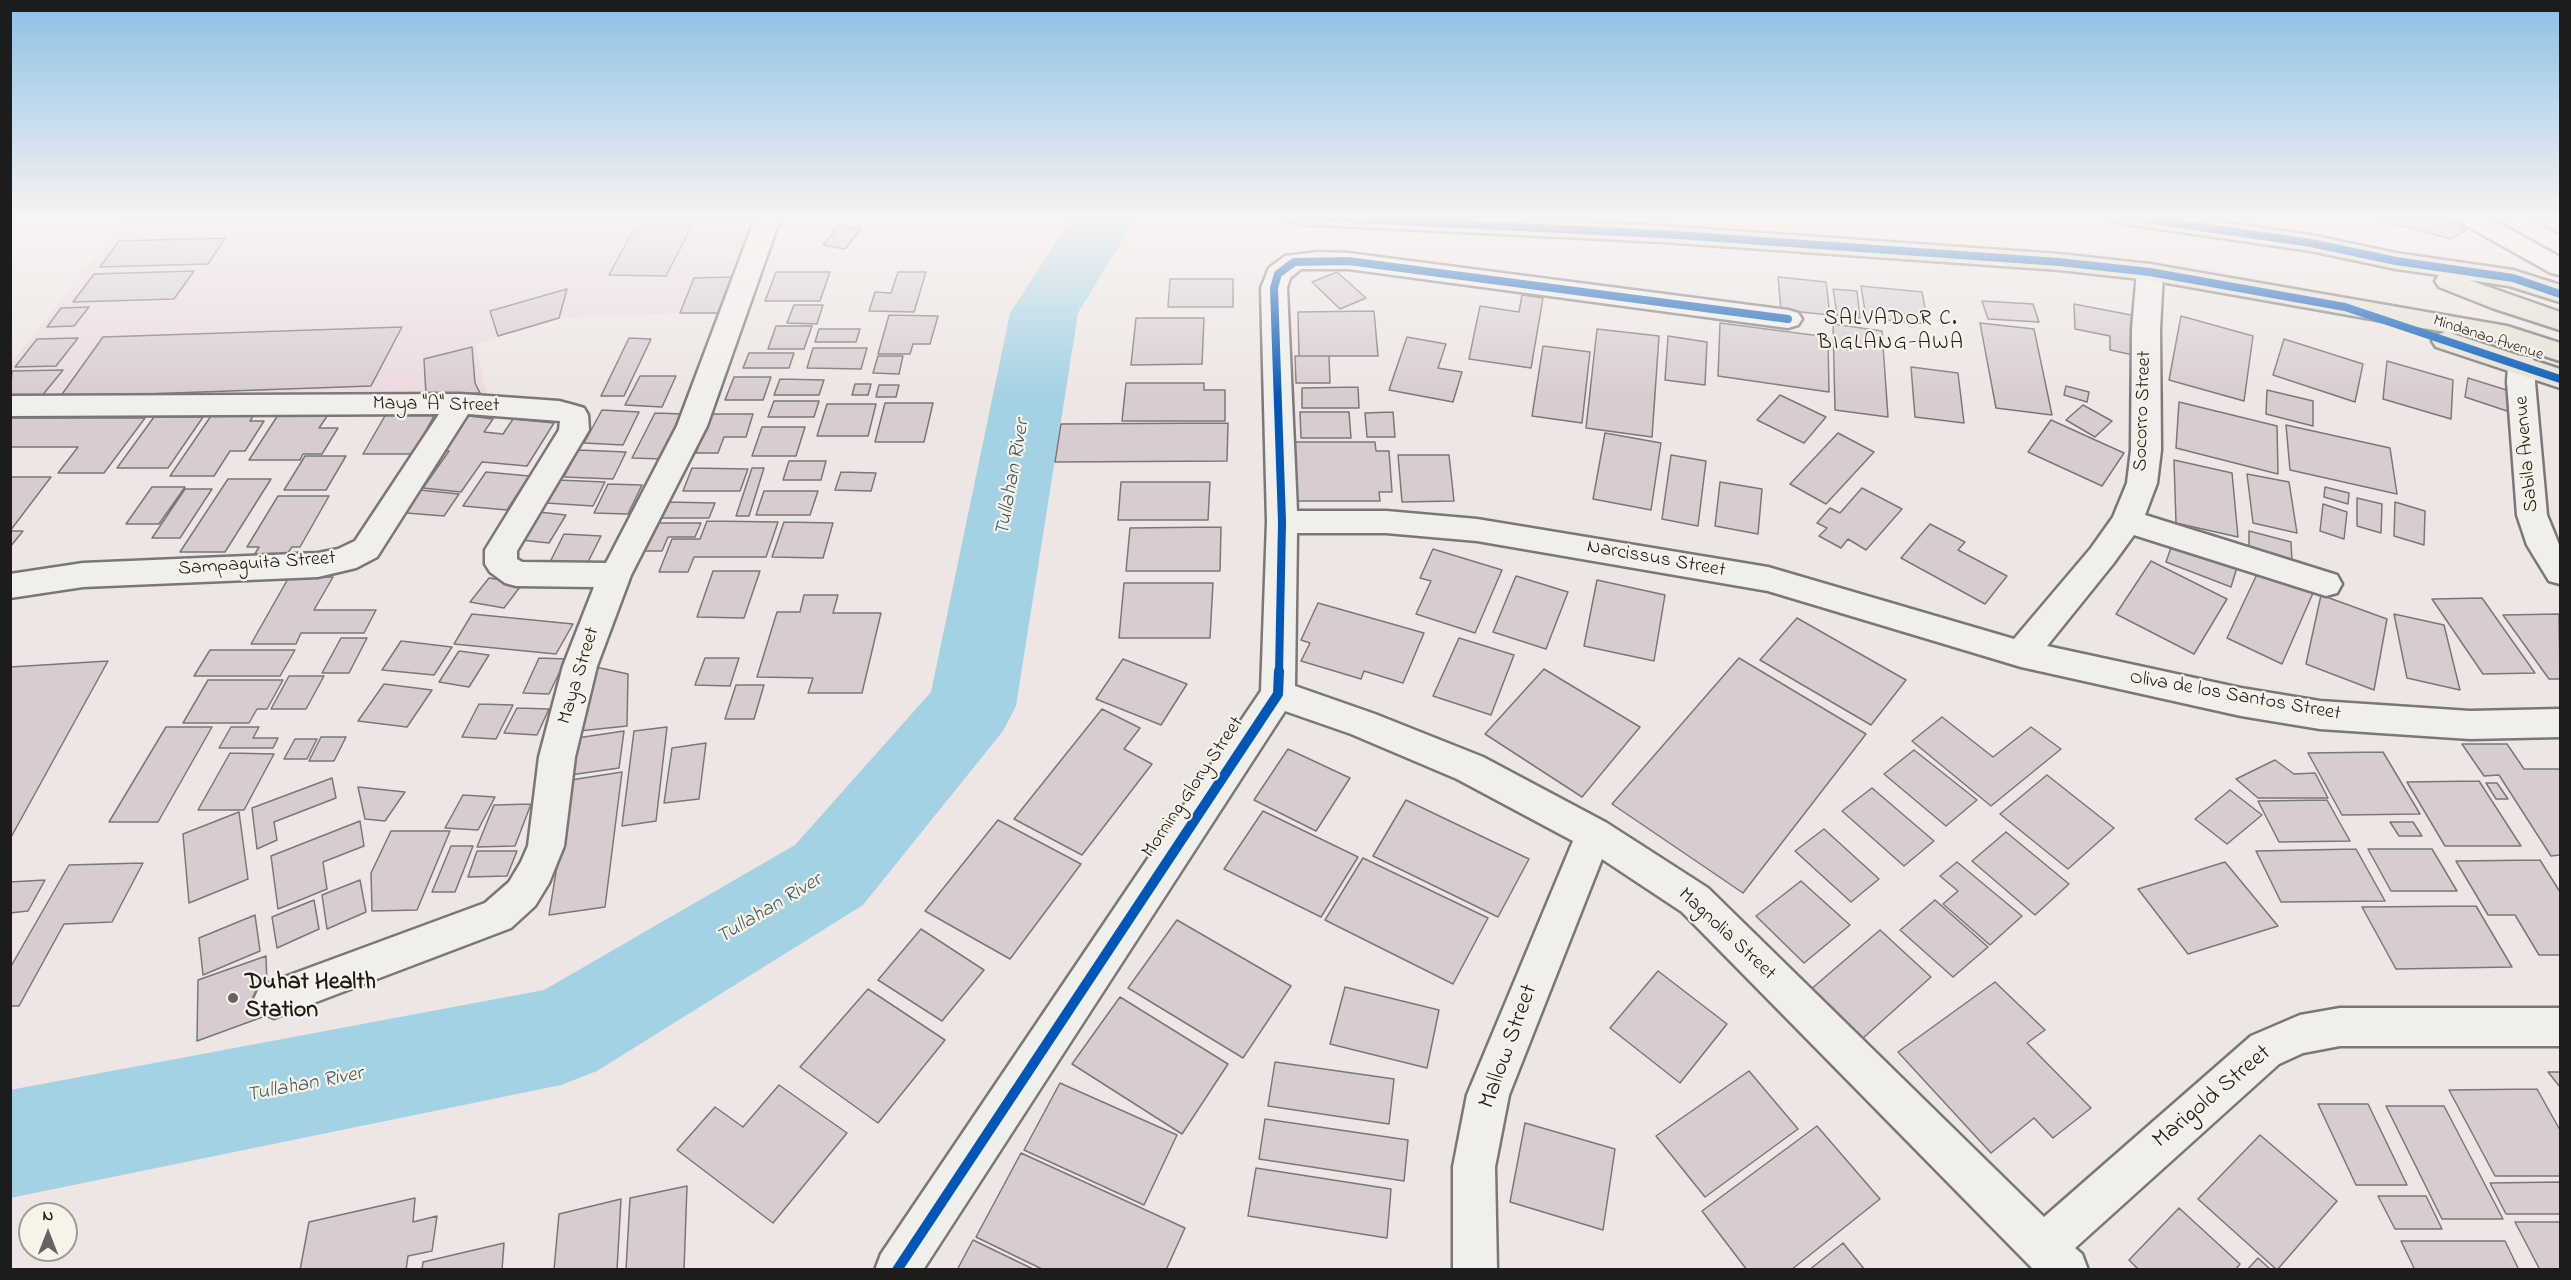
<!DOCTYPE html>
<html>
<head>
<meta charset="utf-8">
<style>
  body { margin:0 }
  #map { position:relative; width:2571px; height:1280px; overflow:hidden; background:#eee6e4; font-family:"Indie Flower",sans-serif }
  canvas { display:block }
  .frame { position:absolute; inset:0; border:12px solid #1c1c1c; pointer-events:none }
  .north { position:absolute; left:18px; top:1202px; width:60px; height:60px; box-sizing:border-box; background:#f7f3e8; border:2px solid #9f9d96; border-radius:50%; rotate:0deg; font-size:16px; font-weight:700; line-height:24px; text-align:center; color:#1c1c1c }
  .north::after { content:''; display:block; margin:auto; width:21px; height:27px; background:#666362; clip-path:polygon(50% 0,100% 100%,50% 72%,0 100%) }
</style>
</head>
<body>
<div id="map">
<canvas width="2571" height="1280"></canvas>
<div class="frame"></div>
<div class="north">N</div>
</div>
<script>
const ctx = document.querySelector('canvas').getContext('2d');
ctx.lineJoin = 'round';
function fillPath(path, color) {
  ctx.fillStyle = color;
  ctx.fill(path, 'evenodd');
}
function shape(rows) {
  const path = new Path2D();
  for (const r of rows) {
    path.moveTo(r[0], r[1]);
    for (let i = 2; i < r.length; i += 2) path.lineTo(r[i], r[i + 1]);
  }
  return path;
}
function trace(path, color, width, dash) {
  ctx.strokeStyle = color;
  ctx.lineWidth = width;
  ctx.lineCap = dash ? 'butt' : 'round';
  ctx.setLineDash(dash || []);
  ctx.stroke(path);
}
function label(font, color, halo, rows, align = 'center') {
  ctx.font = font + ' "Indie Flower",sans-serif';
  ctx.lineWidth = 4.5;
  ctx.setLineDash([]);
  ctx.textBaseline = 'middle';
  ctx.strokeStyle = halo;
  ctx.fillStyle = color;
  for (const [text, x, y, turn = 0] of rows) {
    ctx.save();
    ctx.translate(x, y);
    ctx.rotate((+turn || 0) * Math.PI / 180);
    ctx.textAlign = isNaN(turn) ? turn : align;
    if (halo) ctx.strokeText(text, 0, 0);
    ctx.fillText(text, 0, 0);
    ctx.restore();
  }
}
fillPath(shape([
  [128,216,760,216,723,311,565,318,476,344,487,397,11,399,10,364]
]), '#ebdade');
fillPath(shape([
  [1073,216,1137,216,1078,313,1016,706,1003,731,863,905,597,1071,561,1085,10,1198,10,1090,544,990,795,845,931,692,1010,313,1073,216]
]), '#a3d2e4');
const building = shape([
  [641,216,697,216,666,276,609,275,641,216],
  [2386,216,2441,216,2466,230,2451,239,2379,220,2386,216],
  [2546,216,2560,216,2560,235,2536,222,2546,216],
  [839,225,861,229,845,249,823,245,839,225],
  [225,238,208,264,100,267,119,241,225,238],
  [194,271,174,299,73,302,94,274,194,271],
  [776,272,830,272,820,301,765,301,776,272],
  [898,272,926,272,914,312,869,311,875,292,891,293,898,272],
  [1337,272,1366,298,1340,309,1312,282,1337,272],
  [732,277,719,313,680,313,694,278,732,277],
  [1778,277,1826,282,1830,315,1781,310,1778,277],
  [1170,279,1233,279,1233,307,1168,307,1170,279],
  [1861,286,1922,292,1928,324,1866,318,1861,286],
  [567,289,559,318,498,336,490,311,567,289],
  [1833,289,1857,291,1860,318,1837,315,1833,289],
  [1522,295,1543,298,1531,368,1469,359,1480,306,1519,312,1522,295],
  [1982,301,2033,304,2039,322,1988,319,1982,301],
  [2074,304,2136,316,2138,356,2110,350,2110,336,2075,329,2074,304],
  [794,305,823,305,817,324,787,323,794,305],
  [89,307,74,326,47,327,61,308,89,307],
  [1374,311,1378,356,1299,356,1298,312,1374,311],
  [889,315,938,316,930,344,913,344,910,354,878,354,889,315],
  [2181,316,2253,336,2244,401,2169,380,2181,316],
  [1136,318,1204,318,1202,364,1131,365,1136,318],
  [1720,323,1828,337,1829,392,1718,376,1720,323],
  [1980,323,2034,329,2052,415,1996,408,1980,323],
  [1833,324,1882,331,1888,417,1835,410,1833,324],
  [776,326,812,326,804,349,768,349,776,326],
  [402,327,371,386,60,397,103,337,402,327],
  [819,329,860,329,856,342,815,342,819,329],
  [1597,329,1659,336,1652,437,1586,428,1597,329],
  [1668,336,1707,342,1705,385,1665,380,1668,336],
  [1407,337,1446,344,1438,368,1462,372,1453,402,1389,390,1407,337],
  [78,338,56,366,15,367,37,339,78,338],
  [629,338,651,339,624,396,601,396,629,338],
  [2284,339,2363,364,2355,402,2273,375,2284,339],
  [1543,346,1590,352,1582,423,1532,416,1543,346],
  [472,347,475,383,480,393,426,395,424,359,472,347],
  [813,348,867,348,861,369,807,368,813,348],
  [749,353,794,353,789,368,743,368,749,353],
  [878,356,903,356,899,374,873,373,878,356],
  [1295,356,1329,356,1330,383,1296,383,1295,356],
  [2387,361,2453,380,2451,419,2383,399,2387,361],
  [1911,367,1958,373,1964,423,1915,417,1911,367],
  [63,370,41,397,10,398,12,371,63,370],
  [640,376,676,376,662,407,625,405,640,376],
  [734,377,771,377,763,400,725,400,734,377],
  [2468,378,2513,392,2510,412,2465,397,2468,378],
  [780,379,824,380,819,395,774,395,780,379],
  [1126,383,1204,383,1204,390,1225,390,1225,421,1122,421,1126,383],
  [855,384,871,384,868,395,852,395,855,384],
  [879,385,899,385,896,397,876,397,879,385],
  [2066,386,2089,392,2087,402,2064,395,2066,386],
  [1358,387,1359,408,1302,408,1302,388,1358,387],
  [2267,390,2313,401,2313,426,2266,414,2267,390],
  [1780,395,1826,417,1804,443,1757,420,1780,395],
  [774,401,819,401,814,417,768,417,774,401],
  [2179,402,2277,426,2278,474,2176,448,2179,402],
  [885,403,933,403,924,442,875,442,885,403],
  [827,404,876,404,868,436,817,436,827,404],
  [2083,405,2112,421,2095,437,2066,420,2083,405],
  [602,410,639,412,623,445,584,443,602,410],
  [280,412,330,412,319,428,338,428,322,454,303,454,300,460,249,460,280,412],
  [1300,412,1349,412,1351,438,1301,438,1300,412],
  [1393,412,1395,437,1367,437,1365,413,1393,412],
  [213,413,255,413,250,421,264,421,245,451,230,451,214,476,170,476,213,413],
  [655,413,684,414,663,459,632,458,655,413],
  [386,414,435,414,413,454,363,454,386,414],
  [710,414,753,414,746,437,724,437,718,453,696,453,710,414],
  [461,415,493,419,484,432,503,434,513,419,554,423,527,466,482,462,461,492,423,488,449,451,437,449,461,415],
  [154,417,203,417,168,468,117,468,154,417],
  [10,418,145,418,104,473,58,473,78,447,10,447,10,418],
  [2051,420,2124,453,2102,486,2028,452,2051,420],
  [1228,423,1227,461,1055,462,1061,424,1228,423],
  [2286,425,2390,448,2397,494,2290,470,2286,425],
  [762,427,805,427,796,456,752,456,762,427],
  [1605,433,1661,443,1651,510,1593,499,1605,433],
  [1838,433,1874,452,1826,504,1790,484,1838,433],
  [1285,442,1375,442,1376,451,1389,451,1392,492,1379,492,1380,501,1285,501,1285,442],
  [578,450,626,452,613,479,564,477,578,450],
  [1398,455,1449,455,1454,501,1402,502,1398,455],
  [1671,455,1706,461,1698,526,1662,519,1671,455],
  [305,456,346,456,326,490,284,490,305,456],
  [2174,460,2232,473,2238,537,2176,523,2174,460],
  [789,461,826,461,821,480,783,480,789,461],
  [692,468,748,469,740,491,683,491,692,468],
  [752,468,764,468,749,516,736,516,752,468],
  [486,472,529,476,507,510,463,506,486,472],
  [841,472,876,473,871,491,835,490,841,472],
  [2247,474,2289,482,2297,533,2253,523,2247,474],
  [10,477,51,477,10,531,10,477],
  [228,479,271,479,225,552,180,552,228,479],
  [558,480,605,482,593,506,546,503,558,480],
  [1121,482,1210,482,1208,520,1118,520,1121,482],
  [1720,482,1762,489,1758,534,1715,526,1720,482],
  [608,484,642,485,628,514,594,513,608,484],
  [152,487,185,487,159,524,126,524,152,487],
  [2325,487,2349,493,2348,504,2324,497,2325,487],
  [1862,488,1902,509,1866,550,1848,539,1841,548,1819,536,1827,528,1817,523,1830,508,1840,513,1862,488],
  [185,489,212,489,180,538,152,538,185,489],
  [410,489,459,494,444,516,394,512,410,489],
  [764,491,818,491,810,515,756,515,764,491],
  [278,496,329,496,300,547,292,547,285,557,253,557,259,547,247,547,278,496],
  [2357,498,2382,504,2381,533,2357,526,2357,498],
  [666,502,715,503,709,518,660,518,666,502],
  [2395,502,2425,511,2424,545,2394,536,2395,502],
  [2323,504,2347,512,2344,539,2320,531,2323,504],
  [530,511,566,515,549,543,512,539,530,511],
  [707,521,778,522,766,557,694,557,688,572,659,572,672,539,700,539,707,521],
  [784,522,833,523,823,558,772,557,784,522],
  [652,523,701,523,695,537,668,537,662,551,640,551,652,523],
  [1930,524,1965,542,1958,550,2007,576,1985,604,1901,558,1930,524],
  [1221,527,1220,571,1126,571,1130,528,1221,527],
  [10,531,23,531,10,547,10,531],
  [2249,531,2291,542,2292,562,2249,551,2249,531],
  [564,534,601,536,587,564,550,562,564,534],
  [2174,539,2238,564,2231,587,2166,562,2174,539],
  [1433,549,1502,570,1475,633,1416,614,1431,581,1420,578,1433,549],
  [2151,561,2227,599,2194,654,2116,614,2151,561],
  [2259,570,2313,593,2282,664,2227,638,2259,570],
  [713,571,760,571,744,618,697,617,713,571],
  [1516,576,1568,592,1546,649,1493,632,1516,576],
  [289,577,333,577,314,610,376,610,364,633,301,633,296,644,251,644,289,577],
  [489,578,523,583,504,608,470,602,489,578],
  [1597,580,1665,595,1654,661,1584,646,1597,580],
  [1124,583,1213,583,1210,638,1119,638,1124,583],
  [804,595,838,595,833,613,881,613,862,693,808,693,813,678,757,677,777,612,800,612,804,595],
  [2321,595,2387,619,2374,690,2306,664,2321,595],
  [2482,598,2535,673,2483,674,2432,599,2482,598],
  [1318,603,1424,633,1403,683,1364,671,1361,679,1301,661,1310,643,1301,640,1318,603],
  [472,614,573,624,556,654,454,644,472,614],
  [2394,614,2444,625,2460,690,2407,678,2394,614],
  [2559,614,2560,679,2549,679,2503,615,2559,614],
  [1797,618,1906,680,1871,725,1760,660,1797,618],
  [341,638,367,638,349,673,322,673,341,638],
  [1459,638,1514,655,1491,715,1433,696,1459,638],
  [401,641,452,647,434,675,382,670,401,641],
  [210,650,295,650,280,676,194,676,210,650],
  [459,651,489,655,469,687,439,682,459,651],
  [539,658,566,659,549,694,523,693,539,658],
  [705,658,739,658,730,686,695,685,705,658],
  [1739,658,1866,734,1743,893,1612,804,1739,658],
  [1123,659,1187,684,1161,725,1096,699,1123,659],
  [108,661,10,839,10,667,108,661],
  [591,666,628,674,627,726,579,731,591,666],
  [1544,669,1640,727,1582,797,1485,734,1544,669],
  [289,676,324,676,306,709,271,709,289,676],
  [208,680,283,680,267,709,257,709,249,723,183,723,208,680],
  [384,684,432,690,407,727,358,721,384,684],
  [736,685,764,685,754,719,725,719,736,685],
  [479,704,513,705,496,739,462,737,479,704],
  [517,708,549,709,537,735,504,733,517,708],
  [1102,709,1140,728,1124,749,1152,764,1082,855,1014,819,1102,709],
  [1942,717,1993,757,2031,727,2061,749,1991,806,1912,741,1942,717],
  [166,727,212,727,158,822,109,822,166,727],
  [231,727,259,727,253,738,278,738,273,748,219,748,231,727],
  [667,727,656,821,622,826,634,731,667,727],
  [624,731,619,768,570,775,577,738,624,731],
  [321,737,346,737,334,761,309,761,321,737],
  [295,739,317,739,307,759,284,759,295,739],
  [706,743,699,799,664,803,672,748,706,743],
  [2462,744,2507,744,2524,769,2560,769,2560,855,2551,856,2499,775,2484,776,2462,744],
  [1288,749,1350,778,1316,831,1254,800,1288,749],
  [1914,750,1977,800,1946,826,1884,774,1914,750],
  [2383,752,2420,814,2342,815,2308,753,2383,752],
  [230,753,274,754,244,810,198,810,230,753],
  [2275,760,2294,774,2315,773,2328,798,2258,798,2236,779,2275,760],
  [622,772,605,907,549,915,571,780,622,772],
  [2047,775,2114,828,2068,869,2000,814,2047,775],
  [332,778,336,798,274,822,277,840,257,849,252,808,332,778],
  [2479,781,2521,846,2445,846,2407,782,2479,781],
  [2486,783,2497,783,2508,799,2496,799,2486,783],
  [358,787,405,792,385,821,365,819,358,787],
  [1872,788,1934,841,1904,866,1842,811,1872,788],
  [2230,790,2262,815,2227,844,2195,819,2230,790],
  [463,795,495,797,478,830,445,828,463,795],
  [1406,800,1529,859,1498,917,1373,856,1406,800],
  [2327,800,2350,841,2279,842,2258,801,2327,800],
  [531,804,515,846,477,847,494,805,531,804],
  [1263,811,1358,857,1321,917,1224,869,1263,811],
  [239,812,248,879,189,903,183,834,239,812],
  [998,820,1081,864,1010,959,925,911,998,820],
  [360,821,364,846,323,862,327,889,278,909,271,856,360,821],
  [2390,822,2413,822,2422,836,2399,836,2390,822],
  [1824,829,1879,879,1851,902,1795,851,1824,829],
  [391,831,450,831,417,910,372,911,371,873,391,831],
  [2006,832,2069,884,2035,915,1972,861,2006,832],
  [451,846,473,846,455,892,432,892,451,846],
  [2356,849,2385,901,2281,902,2256,851,2356,849],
  [2368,849,2432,849,2457,891,2391,891,2368,849],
  [477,851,517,851,507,876,468,877,477,851],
  [1363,858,1488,918,1453,984,1325,920,1363,858],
  [2540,860,2560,892,2560,955,2539,955,2515,915,2488,915,2456,861,2540,860],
  [1957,862,2022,916,1990,945,1943,904,1958,891,1940,876,1957,862],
  [2225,862,2278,926,2188,954,2138,889,2225,862],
  [143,863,112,922,64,924,19,1006,10,1006,10,968,69,865,143,863],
  [45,880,28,911,10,913,10,882,45,880],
  [360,880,366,912,327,929,322,895,360,880],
  [1801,881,1850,925,1804,963,1756,916,1801,881],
  [314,900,319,929,277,948,272,917,314,900],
  [1935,900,1988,947,1953,977,1900,930,1935,900],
  [2476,906,2512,967,2396,969,2362,907,2476,906],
  [255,915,260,951,203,975,199,938,255,915],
  [1177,920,1291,986,1243,1058,1128,988,1177,920],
  [921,929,984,970,942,1021,878,980,921,929],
  [1880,930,1931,977,1862,1039,1810,990,1880,930],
  [266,956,268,1015,197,1041,198,980,266,956],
  [1658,971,1727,1024,1680,1083,1610,1028,1658,971],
  [1995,982,2045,1030,2027,1043,2091,1108,2053,1138,2034,1118,1991,1153,1898,1052,1995,982],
  [1345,987,1439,1010,1427,1068,1330,1044,1345,987],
  [868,989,945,1040,878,1123,800,1067,868,989],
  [1120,997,1228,1064,1182,1134,1072,1064,1120,997],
  [1275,1062,1394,1079,1389,1124,1268,1106,1275,1062],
  [1749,1071,1798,1129,1705,1197,1656,1136,1749,1071],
  [2548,1072,2560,1072,2560,1087,2548,1072],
  [1060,1083,1177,1135,1144,1205,1024,1150,1060,1083],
  [779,1085,847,1133,773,1223,677,1150,715,1107,743,1127,779,1085],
  [2537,1089,2560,1130,2560,1176,2495,1176,2449,1090,2537,1089],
  [2318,1104,2368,1104,2407,1185,2356,1185,2318,1104],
  [2386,1106,2444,1106,2503,1219,2442,1219,2386,1106],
  [1265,1119,1408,1140,1404,1181,1259,1159,1265,1119],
  [1525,1123,1615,1149,1603,1230,1510,1202,1525,1123],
  [1817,1126,1880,1199,1791,1270,1747,1270,1702,1211,1817,1126],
  [2260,1135,2337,1201,2277,1270,2198,1199,2260,1135],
  [1021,1153,1185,1228,1166,1270,1044,1270,976,1237,1021,1153],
  [1256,1168,1391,1189,1387,1238,1248,1216,1256,1168],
  [2560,1182,2560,1214,2506,1214,2490,1183,2560,1182],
  [687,1186,684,1270,626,1270,630,1198,687,1186],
  [2378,1196,2426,1196,2442,1229,2395,1229,2378,1196],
  [415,1198,413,1222,437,1216,432,1251,408,1256,406,1270,300,1270,309,1222,415,1198],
  [621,1199,617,1270,554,1270,559,1214,621,1199],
  [2179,1208,2240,1264,2235,1270,2139,1270,2129,1260,2179,1208],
  [2515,1222,2560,1222,2560,1270,2540,1270,2515,1222],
  [973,1240,1035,1270,957,1270,973,1240],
  [2401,1241,2505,1241,2519,1270,2415,1270,2401,1241],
  [504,1243,502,1270,422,1270,423,1262,504,1243],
  [1843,1243,1865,1270,1809,1270,1843,1243],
  [2258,1258,2271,1270,2247,1270,2258,1258]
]);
fillPath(building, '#d9ccd1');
trace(building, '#7a7776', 1.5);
const minor = shape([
  [756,216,781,216,707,426,631,575,597,666,575,757,564,846,549,883,535,906,511,928,274,1018,260,1012,254,999,260,986,485,903,509,882,521,862,528,846,539,757,563,666,594,587,516,586,505,583,490,572,485,564,485,550,559,430,560,421,468,414,377,557,356,568,318,577,83,587,10,598,10,574,83,563,318,553,338,549,355,541,439,414,10,416,10,396,460,394,559,401,574,405,584,408,588,415,589,430,517,551,517,559,522,562,606,563,677,426,756,216],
  [2455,216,2486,216,2560,257,2560,275,2551,273,2458,221,2455,216],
  [1318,252,1348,253,1788,310,1798,313,1802,319,1798,325,1788,328,1348,269,1301,269,1290,278,1287,288,1297,511,1386,511,1477,519,1768,567,2014,639,2091,548,2113,517,2127,483,2131,450,2132,329,2137,272,2141,266,2150,264,2159,266,2163,272,2160,329,2161,450,2157,483,2145,515,2337,575,2342,584,2337,593,2326,596,2134,535,2113,564,2047,646,2241,688,2320,701,2470,711,2560,709,2560,737,2470,739,2320,729,2241,716,2021,667,1768,591,1477,541,1386,533,1297,533,1295,686,1375,714,1483,757,1607,823,1708,888,2044,1217,2251,1036,2300,1015,2340,1008,2560,1008,2560,1046,2340,1046,2303,1053,2279,1064,2075,1248,2082,1254,2088,1270,2034,1270,1682,912,1602,859,1509,1095,1495,1167,1497,1270,1453,1270,1453,1167,1467,1095,1573,841,1457,779,1351,734,1285,711,923,1270,875,1270,881,1254,1261,691,1267,522,1261,288,1269,268,1285,256,1318,252],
  [2522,356,2532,358,2536,365,2535,382,2547,515,2560,547,2560,584,2549,581,2527,545,2517,515,2507,382,2508,365,2512,358,2522,356]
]);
const major = shape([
  [1286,216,1459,216,1663,226,2059,254,2150,264,2507,326,2560,343,2560,361,2494,340,2450,333,2560,369,2560,388,2436,347,2432,341,2436,335,2445,332,2150,280,2059,270,1663,242,1298,224,1289,221,1286,216],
  [2113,216,2180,216,2311,235,2396,253,2513,270,2560,285,2560,302,2509,286,2469,280,2560,312,2560,330,2492,308,2439,287,2435,281,2439,275,2396,269,2311,251,2125,224,2116,221,2113,216]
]);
trace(minor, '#7a7776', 5);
trace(major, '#7a7776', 5);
fillPath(minor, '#f1efec');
fillPath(major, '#e6e2d4');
trace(shape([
  [1298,216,1663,234,2059,262,2150,272,2345,307,2560,379],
  [2125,216,2311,243,2396,261,2513,278,2560,294],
  [1279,672,1282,522,1274,288,1278,274,1294,262,1348,261,1788,319]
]), '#0057b8', 8);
trace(shape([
  [897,1270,1278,694,1279,671]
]), '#0057b8', 10);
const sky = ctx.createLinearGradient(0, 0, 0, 396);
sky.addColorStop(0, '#8cc0e6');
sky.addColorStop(0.55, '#f7f4f3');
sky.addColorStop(1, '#f7f4f300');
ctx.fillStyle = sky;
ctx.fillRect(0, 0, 2571, 396);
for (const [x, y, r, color] of [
  [233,998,6,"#666362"]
]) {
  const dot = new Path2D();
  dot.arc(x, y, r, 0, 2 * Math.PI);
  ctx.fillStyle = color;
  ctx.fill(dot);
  trace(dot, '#f7f3e8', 2);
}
label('16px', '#1c1c1c', '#f7f3e8', [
  ["Mindanao Avenue",2488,339,18]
]);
label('20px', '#1c1c1c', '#f7f3e8', [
  ["Maya \"A\" Street",436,406,1],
  ["Socorro Street",2144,411,-88],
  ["Sabila Avenue",2528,454,-95],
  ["Narcissus Street",1656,560,10],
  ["Sampaguita Street",257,565,-4],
  ["Maya Street",580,676,-73],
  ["Oliva de los Santos Street",2235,697,10],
  ["Morning Glory Street",1194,788,-56],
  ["Magnolia Street",1726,935,43]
]);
ctx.letterSpacing = '1.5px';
label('21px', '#1c1c1c', '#f7f3e8', [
  ["SALVADOR C.",1891,321],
  ["BIGLANG-AWA",1891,345]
]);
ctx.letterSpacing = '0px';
label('italic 21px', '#405962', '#f7f3e8', [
  ["Tullahan River",1014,478,-80],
  ["Tullahan River",770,910,-31],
  ["Tullahan River",305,1086,-11]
]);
label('bold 24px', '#1c1c1c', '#f7f3e8', [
  ["Duhat Health",245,984],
  ["Station",245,1012]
], 'left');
label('24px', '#1c1c1c', '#f7f3e8', [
  ["Mallow Street",1510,1047,-70],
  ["Marigold Street",2213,1098,-40]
]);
</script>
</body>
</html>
